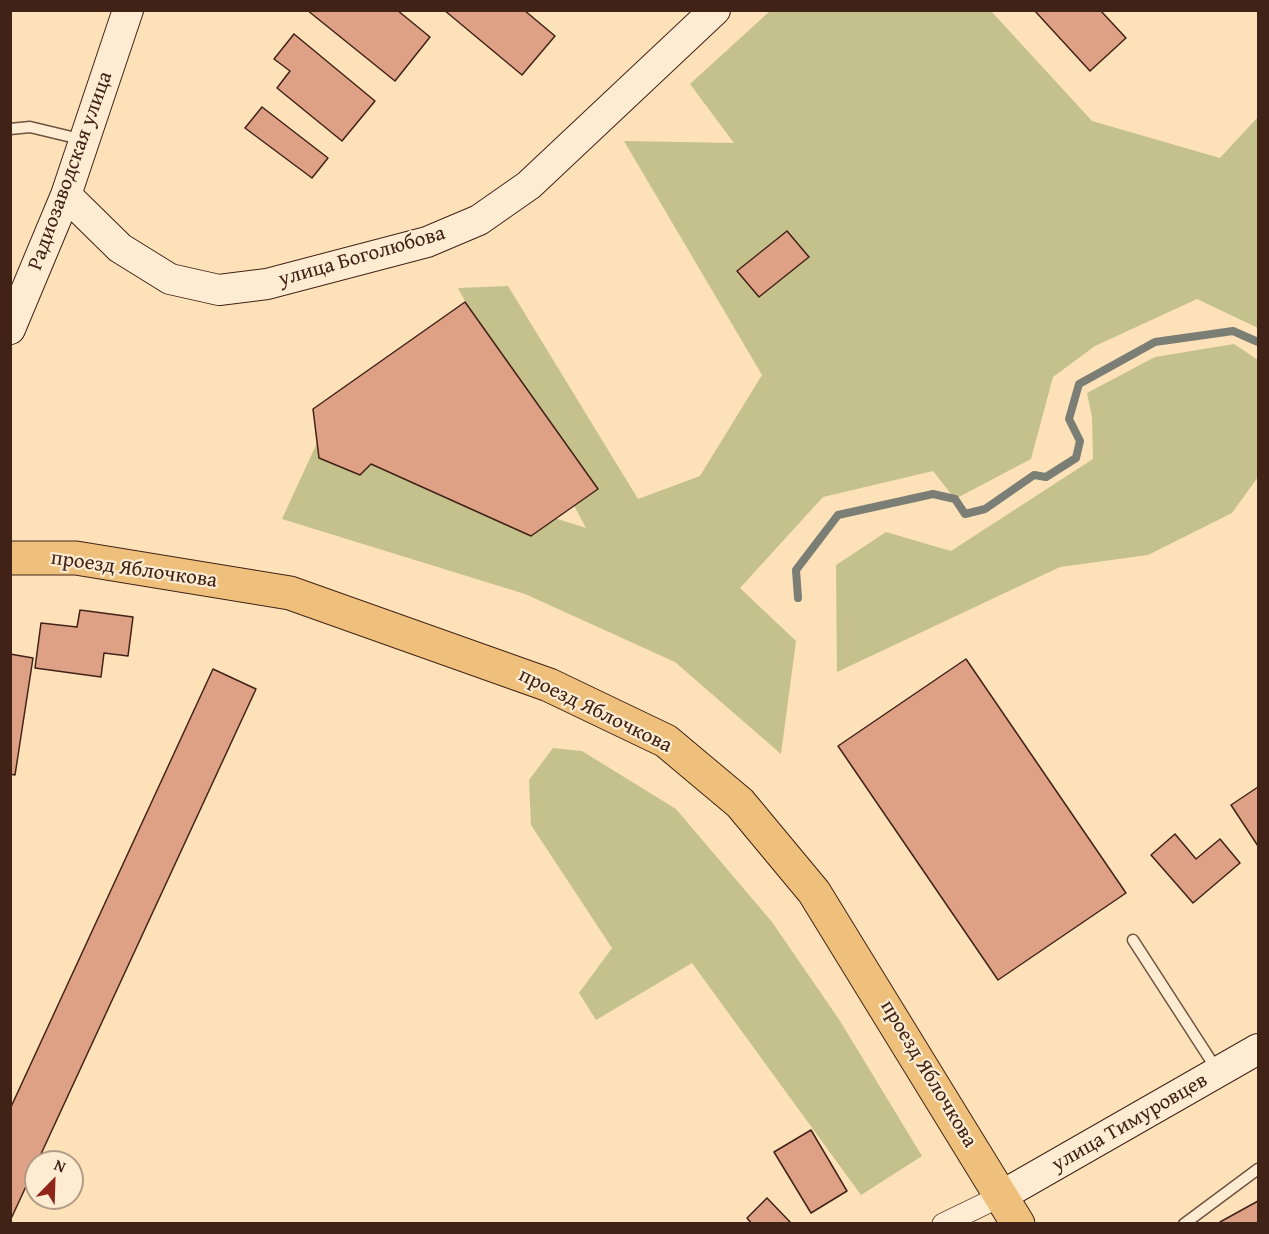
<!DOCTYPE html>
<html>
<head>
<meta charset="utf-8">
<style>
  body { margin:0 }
  #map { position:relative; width:1269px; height:1234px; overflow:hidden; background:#fde1b9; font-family:"Gentium Book Plus",serif }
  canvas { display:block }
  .frame { position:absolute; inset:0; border:12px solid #412217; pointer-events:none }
  .north { position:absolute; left:24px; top:1150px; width:60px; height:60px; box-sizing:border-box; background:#feecd2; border:2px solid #b29b87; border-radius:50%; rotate:23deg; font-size:16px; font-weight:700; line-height:24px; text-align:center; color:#412217 }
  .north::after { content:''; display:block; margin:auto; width:21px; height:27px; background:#8f2418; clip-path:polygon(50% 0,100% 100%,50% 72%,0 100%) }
</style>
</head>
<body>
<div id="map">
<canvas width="1269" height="1234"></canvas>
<div class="frame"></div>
<div class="north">N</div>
</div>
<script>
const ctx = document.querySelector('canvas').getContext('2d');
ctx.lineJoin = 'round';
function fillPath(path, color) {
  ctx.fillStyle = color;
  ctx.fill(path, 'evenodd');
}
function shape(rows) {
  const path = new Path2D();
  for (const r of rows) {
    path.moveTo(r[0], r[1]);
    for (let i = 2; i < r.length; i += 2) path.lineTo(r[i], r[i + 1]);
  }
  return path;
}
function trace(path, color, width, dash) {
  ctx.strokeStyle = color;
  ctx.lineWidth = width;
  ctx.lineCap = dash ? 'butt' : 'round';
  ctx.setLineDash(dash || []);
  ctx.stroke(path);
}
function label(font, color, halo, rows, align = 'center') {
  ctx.font = font + ' "Gentium Book Plus",serif';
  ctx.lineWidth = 4.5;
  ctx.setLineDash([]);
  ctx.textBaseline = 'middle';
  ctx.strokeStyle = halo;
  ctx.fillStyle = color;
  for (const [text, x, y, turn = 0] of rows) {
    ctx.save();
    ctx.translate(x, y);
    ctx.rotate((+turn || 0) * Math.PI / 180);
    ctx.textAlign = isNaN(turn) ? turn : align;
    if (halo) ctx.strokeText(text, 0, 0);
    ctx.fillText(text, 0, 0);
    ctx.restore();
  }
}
fillPath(shape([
  [770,11,991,11,1092,121,1220,158,1258,117,1258,328,1197,299,1095,346,1053,377,1031,459,955,499,933,471,823,497,740,588,796,641,781,754,675,662,525,594,282,519,317,443,586,528,458,288,508,286,638,499,700,476,762,375,624,141,734,143,690,84],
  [1234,344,1258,360,1258,477,1232,513,1148,555,1060,567,837,672,836,565,886,532,951,551,1093,459,1092,417,1087,393,1155,357],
  [553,748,582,751,676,809,772,922,840,1021,922,1156,861,1195,692,963,596,1020,579,993,612,948,531,825,529,780]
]), '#c4c18c');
trace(shape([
  [798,598,796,570,838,515,933,494,955,499,965,514,985,509,1034,475,1046,477,1076,458,1080,441,1069,419,1079,384,1155,342,1233,331,1258,342]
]), '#7a7e75', 8);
const building = shape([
  [307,10,397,10,430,37,395,81,307,10],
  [444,10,524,10,555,36,522,75,444,10],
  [1034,10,1100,10,1126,38,1090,71,1034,10],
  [294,34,375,101,342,141,277,88,290,71,274,59,294,34],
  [262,107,328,158,312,178,245,128,262,107],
  [787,231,809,257,759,297,737,271,787,231],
  [465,302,598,489,531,536,371,464,360,475,319,458,313,409,465,302],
  [80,610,133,617,128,656,104,653,101,677,35,668,41,623,77,627,80,610],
  [10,654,33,658,15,775,10,774,10,654],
  [966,659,1126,893,998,980,838,746,966,659],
  [213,669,256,689,10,1221,10,1109,213,669],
  [1258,787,1258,846,1231,805,1258,787],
  [1175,834,1196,859,1220,839,1240,863,1193,903,1151,855,1175,834],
  [811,1130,847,1191,811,1213,774,1152,811,1130],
  [767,1198,792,1224,752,1224,747,1218,767,1198],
  [1258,1201,1258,1224,1221,1224,1220,1222,1258,1201]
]);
fillPath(building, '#dea186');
trace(building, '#412217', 1.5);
const lane = shape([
  [10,129,30,127,84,140],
  [1133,940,1217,1070],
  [1184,1224,1258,1169]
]);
const street = shape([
  [943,1224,1001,1196]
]);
const secondary = shape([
  [66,195,120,248,170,279,219,290,267,284,427,242,479,220,529,185,715,10],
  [10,329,66,195,128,10],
  [1001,1196,1258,1049]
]);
const primary = shape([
  [10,558,76,558,290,593,549,685,666,741,740,803,814,892,1018,1224]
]);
trace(lane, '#705240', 13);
trace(street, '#705240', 23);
trace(secondary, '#412217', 32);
trace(primary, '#412217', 35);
trace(lane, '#feecd2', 10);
trace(street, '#feecd2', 21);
trace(secondary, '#feecd2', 30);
trace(primary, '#eec07c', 33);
label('21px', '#412217', '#feecd2', [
  ["Радиозаводская улица",71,171,-70],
  ["улица Боголюбова",362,257,-16],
  ["проезд Яблочкова",134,570,8],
  ["проезд Яблочкова",595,711,26],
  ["проезд Яблочкова",928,1074,59],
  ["улица Тимуровцев",1130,1123,-30]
]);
</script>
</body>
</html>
